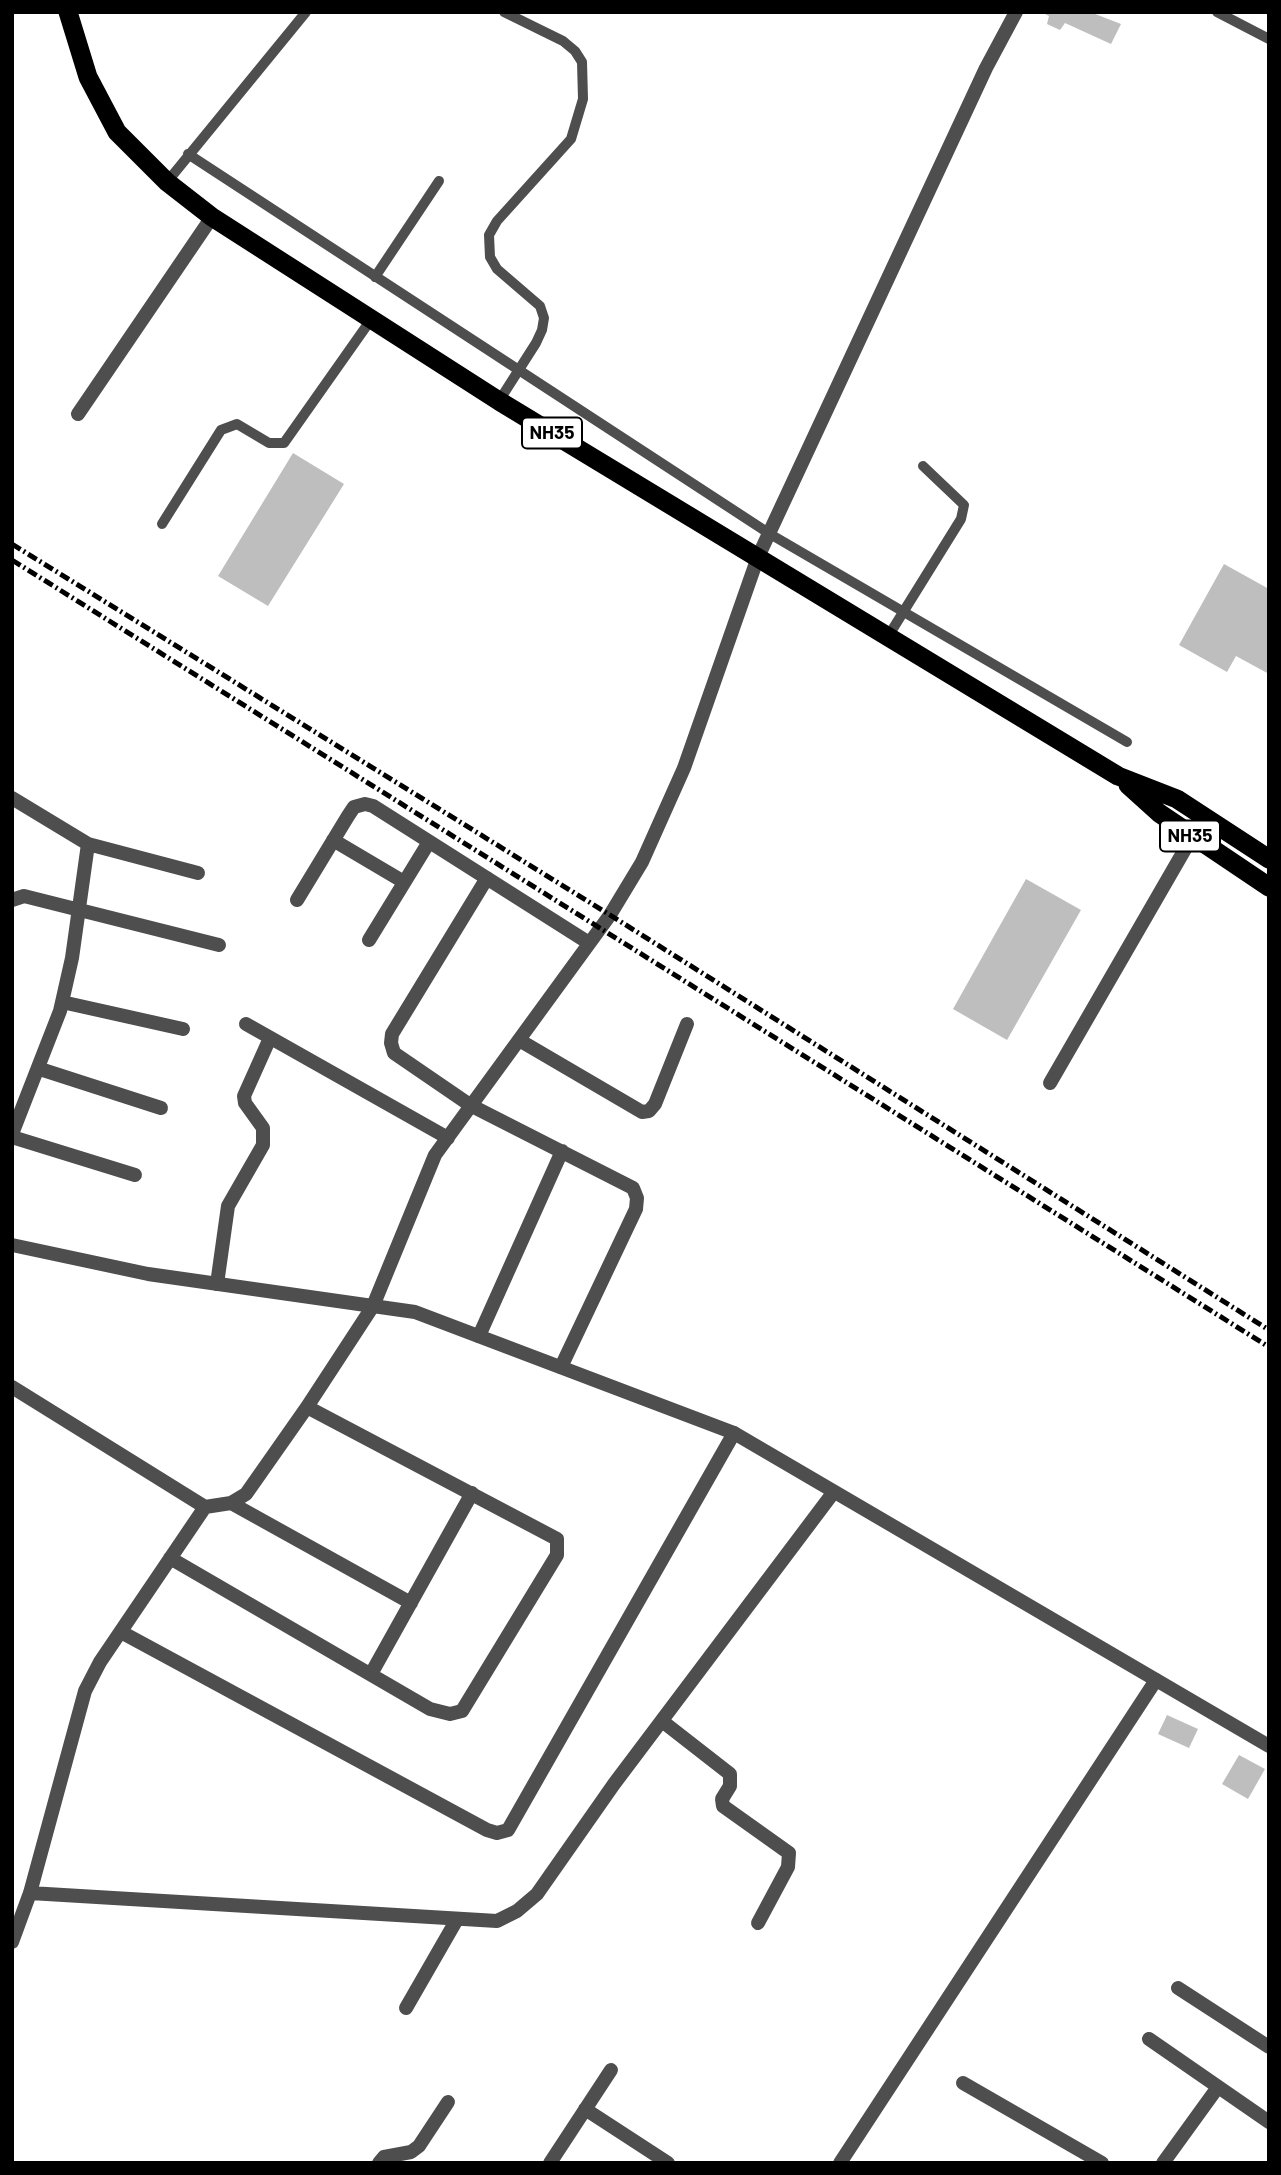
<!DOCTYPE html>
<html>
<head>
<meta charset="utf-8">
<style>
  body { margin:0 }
  #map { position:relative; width:1281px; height:2175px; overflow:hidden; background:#fff; font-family:Barlow,sans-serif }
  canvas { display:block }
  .frame { position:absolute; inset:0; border:14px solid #000; pointer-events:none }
</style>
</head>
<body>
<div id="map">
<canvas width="1281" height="2175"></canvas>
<div class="frame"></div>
</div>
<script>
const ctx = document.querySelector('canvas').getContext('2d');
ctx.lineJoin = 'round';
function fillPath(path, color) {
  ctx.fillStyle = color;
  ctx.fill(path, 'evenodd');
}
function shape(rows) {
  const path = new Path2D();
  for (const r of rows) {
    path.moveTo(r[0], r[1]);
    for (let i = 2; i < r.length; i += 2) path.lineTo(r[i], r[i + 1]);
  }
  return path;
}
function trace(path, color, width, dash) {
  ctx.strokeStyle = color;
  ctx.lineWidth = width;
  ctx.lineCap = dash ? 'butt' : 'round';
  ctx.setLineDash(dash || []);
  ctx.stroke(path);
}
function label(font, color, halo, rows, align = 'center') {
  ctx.font = font + ' Barlow,sans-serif';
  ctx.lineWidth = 6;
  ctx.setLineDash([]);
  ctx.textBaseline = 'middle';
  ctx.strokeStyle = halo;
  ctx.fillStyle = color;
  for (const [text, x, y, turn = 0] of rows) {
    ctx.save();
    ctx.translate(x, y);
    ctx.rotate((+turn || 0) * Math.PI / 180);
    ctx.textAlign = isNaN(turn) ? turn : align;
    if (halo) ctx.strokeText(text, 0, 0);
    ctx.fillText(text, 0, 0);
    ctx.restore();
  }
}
fillPath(shape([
  [1041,12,1090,12,1121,24,1111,44,1065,23,1060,30,1047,24,1049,16],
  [293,453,344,484,268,606,218,576],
  [1224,564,1269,589,1269,674,1236,656,1227,672,1179,645],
  [1026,879,1081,910,1007,1040,953,1009],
  [1167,1715,1198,1729,1189,1748,1158,1734],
  [1239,1755,1265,1769,1248,1799,1222,1784]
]), '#bebebe');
trace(shape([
  [1217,12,1269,39],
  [188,154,770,534,1127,742],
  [167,182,306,12],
  [375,277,439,181],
  [499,401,536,343,542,330,544,318,540,306,497,269,490,257,489,235,497,221,571,139,583,99,582,62,575,51,563,41,504,12],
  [162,524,221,430,237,424,269,443,284,443,370,321],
  [889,635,961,519,964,505,923,466]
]), '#4e4e4e', 10);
trace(shape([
  [78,414,212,217],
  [12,798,88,844,198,873],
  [333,840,404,882],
  [487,878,392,1034,391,1043,394,1053,470,1105,633,1188,637,1198,636,1209,561,1367],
  [12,900,24,896,219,945],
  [297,900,348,816,354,807,365,804,373,806,589,943],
  [369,940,429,842],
  [62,1002,183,1029],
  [246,1024,448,1138],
  [519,1040,642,1112,649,1111,655,1104,687,1024],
  [40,1069,161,1108],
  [1050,1083,1192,837],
  [12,1134,60,1011,72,958,88,844],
  [12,1137,135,1175],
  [217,1284,228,1206,263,1145,263,1128,245,1103,244,1096,270,1038],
  [479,1336,562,1151],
  [12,1387,205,1507,100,1662,85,1691,30,1893,12,1942],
  [231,1503,411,1603],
  [205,1507,231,1503,246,1494,307,1407,373,1306,435,1155,610,915,642,862,684,768,758,557,986,68,1016,12],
  [170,1558,430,1709,450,1714,462,1711,557,1555,557,1539,307,1407],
  [121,1632,487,1830,497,1833,508,1830,734,1433],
  [371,1674,472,1493],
  [662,1721,730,1774,730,1786,722,1799,723,1806,789,1853,788,1867,758,1923],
  [30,1893,497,1921,517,1911,537,1894,614,1784,833,1493],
  [1178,1988,1269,2047],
  [406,2008,456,1921],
  [1149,2039,1269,2122],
  [963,2083,1102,2163],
  [585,2109,668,2163],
  [379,2163,384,2157,411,2152,419,2146,448,2102],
  [550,2163,611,2070],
  [840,2163,1156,1680],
  [1163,2163,1218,2087]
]), '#4e4e4e', 14);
trace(shape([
  [12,1245,148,1274,415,1312,734,1433,1269,1746]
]), '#4e4e4e', 14);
trace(shape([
  [68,12,88,77,117,132,167,182,212,217,499,401,1118,776,1177,799,1269,859],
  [1128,785,1159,813,1269,887]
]), '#000', 19);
trace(shape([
  [12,544,610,915,1269,1330],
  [12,560,1269,1347]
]), '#000', 5, [10, 3.5, 2, 3.5]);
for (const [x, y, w] of [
  [552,433,60],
  [1190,836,60]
]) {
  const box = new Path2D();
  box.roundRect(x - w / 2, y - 15.5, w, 31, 5);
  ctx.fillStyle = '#fff';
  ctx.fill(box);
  trace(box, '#000', 2);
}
label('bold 19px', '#000', null, [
  ["NH35",552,433],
  ["NH35",1190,836]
]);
</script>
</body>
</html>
